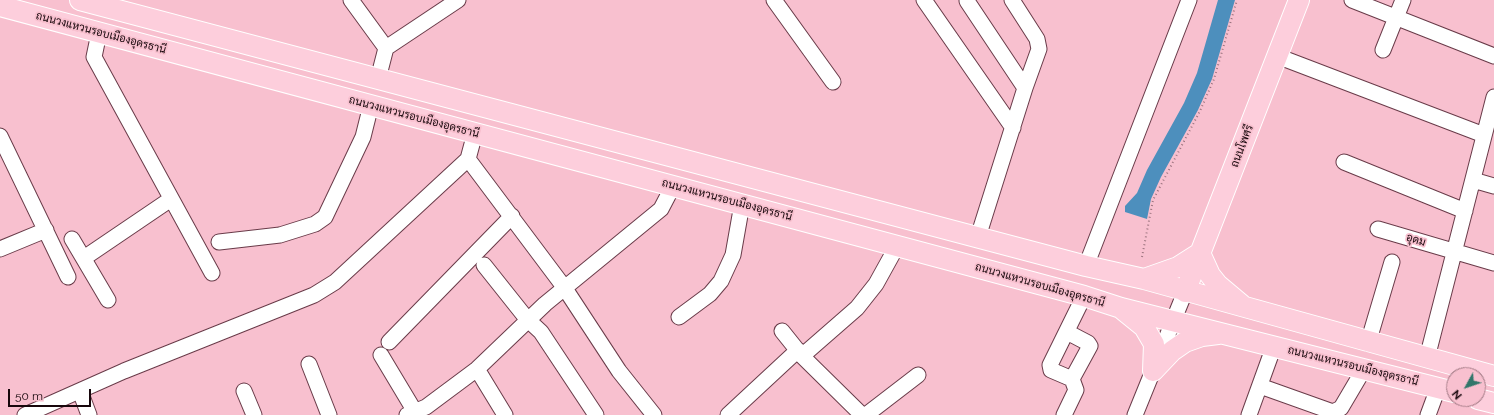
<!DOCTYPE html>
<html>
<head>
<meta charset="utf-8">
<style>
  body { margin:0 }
  #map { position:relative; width:1494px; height:415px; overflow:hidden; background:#f8c0cf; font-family:Raleway,sans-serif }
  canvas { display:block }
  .north { position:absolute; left:1446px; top:367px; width:40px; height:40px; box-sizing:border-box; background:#f8c0cf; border:1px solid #9e7681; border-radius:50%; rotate:230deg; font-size:11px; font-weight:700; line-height:16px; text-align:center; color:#17060b }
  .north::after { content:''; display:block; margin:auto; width:14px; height:18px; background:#31766a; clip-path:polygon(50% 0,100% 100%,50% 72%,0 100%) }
  .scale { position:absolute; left:8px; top:389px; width:83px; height:18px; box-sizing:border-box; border:2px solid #17060b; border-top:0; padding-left:5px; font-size:12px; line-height:14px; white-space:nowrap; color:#17060b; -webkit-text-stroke:3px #f8c0cf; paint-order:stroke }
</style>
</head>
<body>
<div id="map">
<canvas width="1494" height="415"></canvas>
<div class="north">N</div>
<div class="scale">50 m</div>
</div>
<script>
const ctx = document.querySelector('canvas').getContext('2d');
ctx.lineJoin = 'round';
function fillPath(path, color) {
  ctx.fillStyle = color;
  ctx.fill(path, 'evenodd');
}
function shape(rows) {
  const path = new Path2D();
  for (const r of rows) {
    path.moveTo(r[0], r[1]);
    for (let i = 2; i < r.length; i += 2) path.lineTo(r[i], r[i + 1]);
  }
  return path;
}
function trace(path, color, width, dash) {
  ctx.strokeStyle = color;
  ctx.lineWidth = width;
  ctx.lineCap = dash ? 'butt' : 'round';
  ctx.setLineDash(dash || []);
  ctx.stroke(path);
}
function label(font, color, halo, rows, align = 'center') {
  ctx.font = font + ' Raleway,Sarabun,sans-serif';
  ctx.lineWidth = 3.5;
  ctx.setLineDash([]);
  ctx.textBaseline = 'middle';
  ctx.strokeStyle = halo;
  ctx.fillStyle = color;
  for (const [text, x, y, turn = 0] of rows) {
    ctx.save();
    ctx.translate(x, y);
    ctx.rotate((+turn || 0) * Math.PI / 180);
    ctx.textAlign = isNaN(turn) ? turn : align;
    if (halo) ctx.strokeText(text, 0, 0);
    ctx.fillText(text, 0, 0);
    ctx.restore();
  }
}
fillPath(shape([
  [1218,0,1235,0,1212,79,1198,110,1161,177,1151,199,1147,219,1125,212,1125,206,1137,193,1147,170,1184,103,1197,73]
]), '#4d8fbd');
const minor = shape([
  [351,0,386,48,378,79],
  [774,0,833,82],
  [924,0,1013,128],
  [1352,0,1494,56],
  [967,1,1025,88],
  [99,33,94,57,212,273],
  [386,48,458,0],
  [1383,50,1403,0],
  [1277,56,1484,135],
  [0,136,68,277],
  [468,159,564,287,619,371,654,415],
  [1344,162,1465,211],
  [1473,180,1494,186],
  [1378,229,1494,263],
  [978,237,1025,88,1039,49,1037,39,1012,0],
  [72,239,108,300],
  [219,242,280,235,315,224,325,217,363,137,371,105],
  [0,249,46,230],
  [84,258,171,199],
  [484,265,527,319,541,332,596,415],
  [1086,266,1189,0],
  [679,317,710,294,721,281,733,255,742,204],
  [782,331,802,356],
  [1067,332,1088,343,1090,346,1072,379,1051,370,1050,365,1084,296],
  [389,342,512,216],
  [1368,343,1392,262],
  [381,355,417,415],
  [1427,358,1494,97],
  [309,364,329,415],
  [477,369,505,415],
  [1260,386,1333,412,1341,408,1364,369],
  [80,391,89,415],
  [244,391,254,415],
  [25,415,124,371,314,295,335,282,468,159,475,133],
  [407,415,426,407,477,369,545,304,661,209,673,186],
  [728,415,798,350],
  [862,415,802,356,857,308,876,284,897,246],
  [866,415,918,375],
  [1064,415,1076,390,1072,379],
  [1135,415,1185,292],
  [1249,415,1274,346],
  [1428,415,1438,388]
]);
const major = shape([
  [80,0,1086,266,1144,279,1494,376],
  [0,6,1084,296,1121,308,1454,392],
  [1200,253,1210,275,1218,285,1243,306],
  [1144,279,1178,267,1200,253],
  [1185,292,1299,0],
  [1123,310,1144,327,1154,344,1153,371],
  [1153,371,1172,351,1185,342,1202,336,1218,334],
  [1478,399,1494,403]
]);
trace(minor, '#693b49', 17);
trace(major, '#fff', 22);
trace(shape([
  [1142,257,1153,200,1200,111,1214,79,1237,0]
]), '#9c747f', 2, [1, 3]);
trace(minor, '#fff', 15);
trace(major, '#fdcedc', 20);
label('11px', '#17060b', '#f8c0cf', [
  ["ถนนวงแหวนรอบเมืองอุดรธานี",101,33,15],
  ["ถนนวงแหวนรอบเมืองอุดรธานี",414,117,15],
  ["ถนนโพศรี",1242,146,-69],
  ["ถนนวงแหวนรอบเมืองอุดรธานี",727,200,15],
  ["อุดม",1416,240,17],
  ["ถนนวงแหวนรอบเมืองอุดรธานี",1040,285,16],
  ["ถนนวงแหวนรอบเมืองอุดรธานี",1353,366,14]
]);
</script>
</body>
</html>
